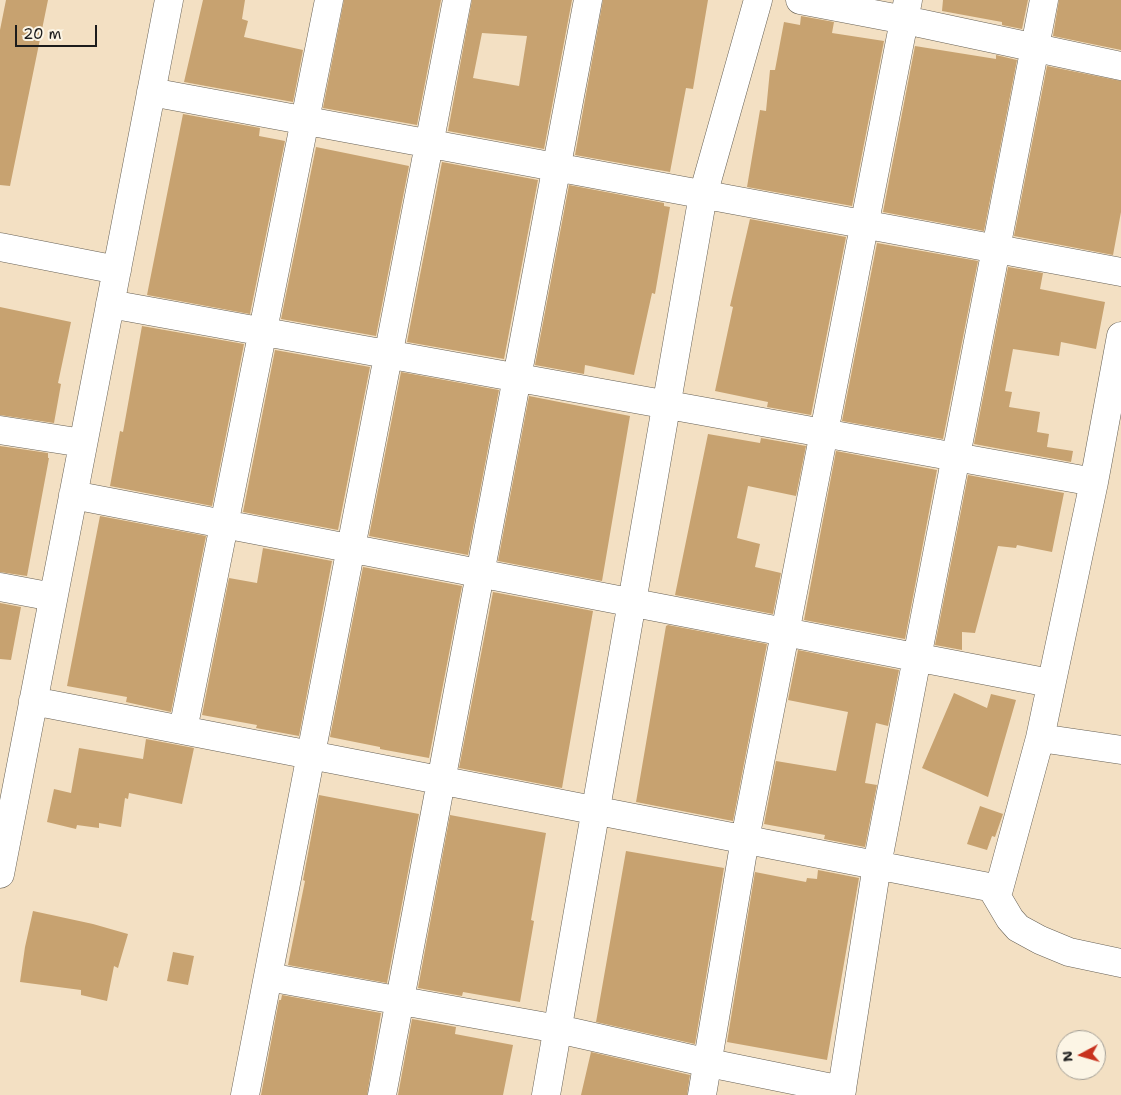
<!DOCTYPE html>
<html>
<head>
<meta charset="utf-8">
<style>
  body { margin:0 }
  #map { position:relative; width:1121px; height:1095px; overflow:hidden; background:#f3e0c3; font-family:"Shantell Sans",sans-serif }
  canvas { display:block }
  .north { position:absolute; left:1056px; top:1030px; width:50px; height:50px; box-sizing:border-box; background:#fcf5e5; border:1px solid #a29e95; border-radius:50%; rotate:264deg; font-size:14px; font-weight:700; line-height:20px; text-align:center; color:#1c1c1c }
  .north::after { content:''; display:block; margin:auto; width:18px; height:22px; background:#c8321e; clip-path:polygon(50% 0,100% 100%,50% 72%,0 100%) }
  .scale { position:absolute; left:15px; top:25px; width:82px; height:22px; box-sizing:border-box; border:2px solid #1c1c1c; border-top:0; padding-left:6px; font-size:15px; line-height:18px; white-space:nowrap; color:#1c1c1c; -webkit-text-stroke:4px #fcf5e5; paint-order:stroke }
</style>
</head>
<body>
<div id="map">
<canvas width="1121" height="1095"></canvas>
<div class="north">N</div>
<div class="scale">20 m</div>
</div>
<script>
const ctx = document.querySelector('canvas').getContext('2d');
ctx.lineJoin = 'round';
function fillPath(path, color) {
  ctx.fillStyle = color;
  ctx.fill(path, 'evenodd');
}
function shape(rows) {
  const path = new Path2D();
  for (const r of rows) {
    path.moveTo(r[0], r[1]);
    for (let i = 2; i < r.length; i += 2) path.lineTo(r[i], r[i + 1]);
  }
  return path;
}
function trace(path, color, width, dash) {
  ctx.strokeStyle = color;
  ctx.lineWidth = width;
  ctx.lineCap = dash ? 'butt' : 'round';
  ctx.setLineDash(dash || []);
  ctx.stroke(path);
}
fillPath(shape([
  [6,0,48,0,10,186,0,185,0,30],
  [203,0,245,0,242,19,248,21,244,37,303,50,293,102,184,82],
  [344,0,441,0,417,125,323,108],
  [472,0,572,0,544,149,448,131],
  [482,33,527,36,519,86,473,78],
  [603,0,708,0,693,89,686,88,670,172,575,155],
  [943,0,1028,0,1022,29,1002,25,1002,22,942,11],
  [1059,0,1121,0,1121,50,1053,36],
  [801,16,834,22,832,33,884,41,852,206,747,187,760,110,766,111,770,70,775,70,784,22,800,25],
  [915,46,996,59,996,55,1017,60,984,231,883,212],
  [1047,66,1121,81,1121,212,1113,255,1014,236],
  [183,114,260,128,259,136,285,141,250,314,147,295],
  [316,147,409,166,376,336,281,319],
  [442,162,538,180,504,359,407,342],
  [569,185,664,203,664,206,670,207,655,294,652,293,634,375,585,365,584,374,535,365],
  [750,219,846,237,811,415,767,407,768,402,715,391,733,307,730,306],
  [877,243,978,261,943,439,842,421],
  [1008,267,1043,273,1040,289,1105,302,1096,349,1061,342,1059,356,1013,349,1005,391,1012,392,1009,407,1040,412,1037,432,1049,434,1047,447,1073,451,1071,462,974,444],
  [0,307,71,322,58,383,61,384,54,423,0,415],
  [142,326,244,344,212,506,110,486,120,431,123,432],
  [275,350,370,367,338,530,243,512],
  [401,372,499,390,468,555,369,536],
  [529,396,630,416,602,581,498,561],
  [708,434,760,443,761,438,806,446,796,496,748,486,737,538,760,544,755,567,781,573,773,614,675,595],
  [0,446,48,453,48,458,49,458,27,576,0,572],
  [836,451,937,470,905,639,804,620],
  [968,475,1064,493,1052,552,1017,545,1016,548,998,546,975,633,962,632,962,650,935,645],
  [100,516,206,536,171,712,126,702,127,697,67,686],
  [263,548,332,561,299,736,256,728,257,725,202,715,229,578,257,583],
  [363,567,462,586,429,758,380,749,380,747,330,737],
  [493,592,593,611,562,788,459,768],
  [0,603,21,607,11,660,0,659],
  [668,625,767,644,733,821,636,802,666,626],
  [798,650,899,670,888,726,876,723,865,783,877,785,865,847,824,839,825,835,764,824,776,761,836,771,848,712,788,700],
  [954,693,987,708,991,694,1016,700,988,797,922,768],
  [146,739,194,748,182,804,129,793,128,799,125,798,121,827,99,823,99,828,77,825,76,829,47,822,54,789,71,793,79,748,143,759],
  [319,795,419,814,387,983,288,965,305,881,303,880],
  [980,806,1003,814,995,837,992,836,987,850,967,844],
  [450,815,546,833,531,920,534,921,520,1002,463,992,462,996,418,988],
  [626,851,724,868,695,1044,596,1022],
  [818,870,859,878,827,1060,727,1042,755,872,806,882,807,878,817,879],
  [33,911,93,924,128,934,118,968,114,966,107,1001,81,995,81,990,20,982,25,947],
  [173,952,194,956,188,985,167,981],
  [282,995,381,1013,367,1095,261,1095,279,1000,281,1000],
  [412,1019,456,1027,455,1034,513,1045,503,1095,398,1095],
  [591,1052,690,1075,687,1095,581,1095]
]), '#c7a270');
const minor = shape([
  [800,0,905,20,1121,66],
  [151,92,1121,272],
  [0,247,117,270],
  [110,304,1094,482],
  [0,430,83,443],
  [73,495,1050,683],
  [0,587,53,597],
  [33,701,999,889,1040,738,1094,482,1121,336],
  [183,730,329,0],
  [1040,738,1121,750],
  [0,874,169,0],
  [991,887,1010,919,1018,928,1040,940,1069,952,1121,963],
  [268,977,558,1029,709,1063,842,1090],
  [245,1095,457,0],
  [382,1095,588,0],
  [546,1095,703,195,758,0],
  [702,1095,745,839,908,0],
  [841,1095,877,865,1044,0]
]);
trace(minor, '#676156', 29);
trace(minor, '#fff', 28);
</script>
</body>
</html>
